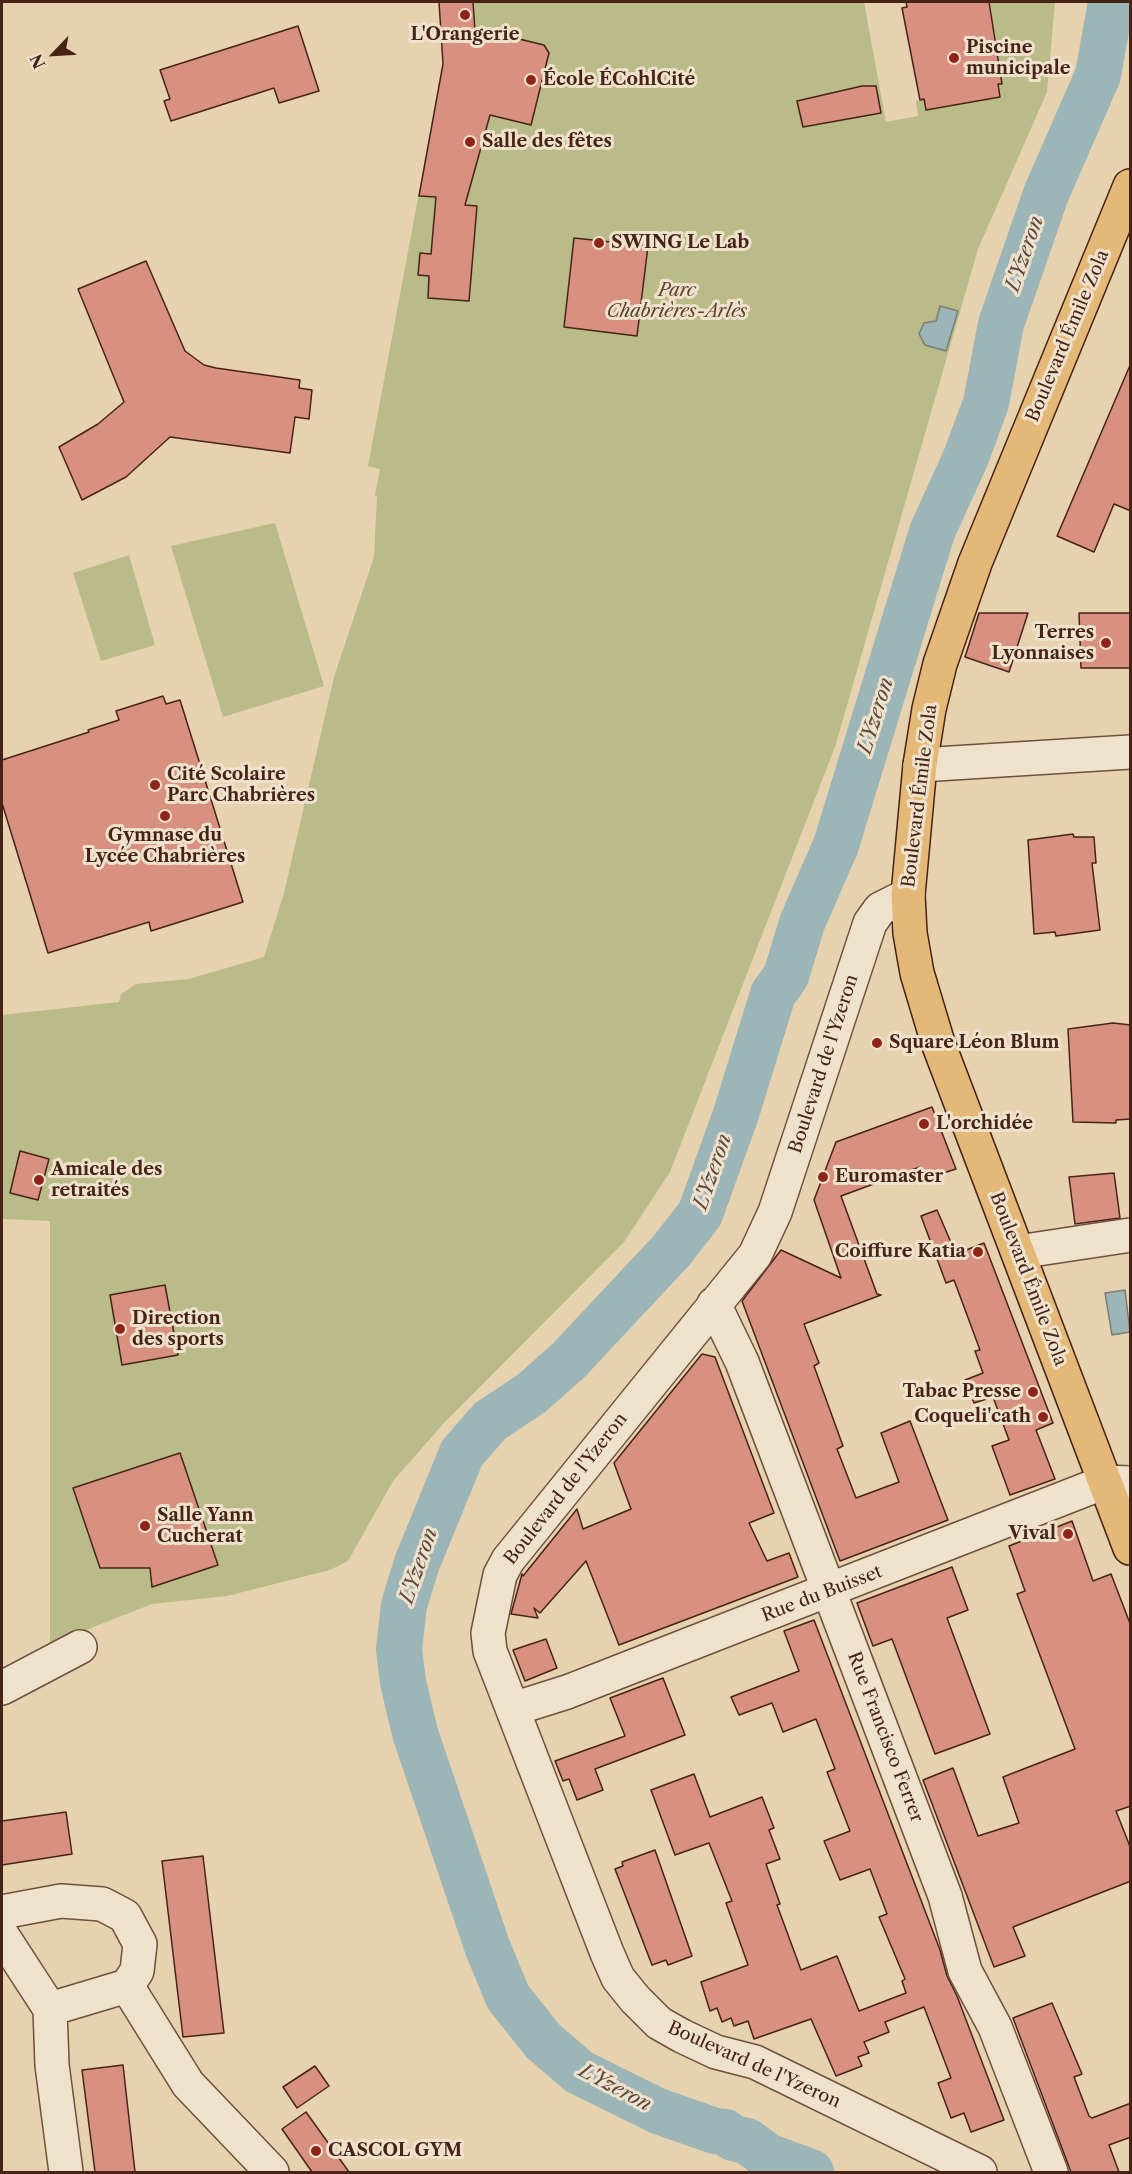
<!DOCTYPE html>
<html>
<head>
<meta charset="utf-8">
<style>
  body { margin:0 }
  #map { position:relative; width:1132px; height:2174px; overflow:hidden; background:#e7d2b0; font-family:"Libre Caslon Text",serif }
  canvas { display:block }
  .frame { position:absolute; inset:0; border:3px solid #472317; pointer-events:none }
  .north { position:absolute; left:24px; top:24px; width:60px; height:60px; -webkit-text-stroke:4px #efe2cc; paint-order:stroke; rotate:245deg; font-size:16px; font-weight:700; line-height:24px; text-align:center; color:#472317 }
  .north::after { content:''; display:block; margin:auto; width:21px; height:27px; background:#472317; clip-path:polygon(50% 0,100% 100%,50% 72%,0 100%) }
</style>
</head>
<body>
<div id="map">
<canvas width="1132" height="2174"></canvas>
<div class="frame"></div>
<div class="north">N</div>
</div>
<script>
const ctx = document.querySelector('canvas').getContext('2d');
ctx.lineJoin = 'round';
function fillPath(path, color) {
  ctx.fillStyle = color;
  ctx.fill(path, 'evenodd');
}
function shape(rows) {
  const path = new Path2D();
  for (const r of rows) {
    path.moveTo(r[0], r[1]);
    for (let i = 2; i < r.length; i += 2) path.lineTo(r[i], r[i + 1]);
  }
  return path;
}
function trace(path, color, width, dash) {
  ctx.strokeStyle = color;
  ctx.lineWidth = width;
  ctx.lineCap = dash ? 'butt' : 'round';
  ctx.setLineDash(dash || []);
  ctx.stroke(path);
}
function label(font, color, halo, rows, align = 'center') {
  ctx.font = font + ' "Libre Caslon Text",serif';
  ctx.lineWidth = 6;
  ctx.setLineDash([]);
  ctx.textBaseline = 'middle';
  ctx.strokeStyle = halo;
  ctx.fillStyle = color;
  for (const [text, x, y, turn = 0] of rows) {
    ctx.save();
    ctx.translate(x, y);
    ctx.rotate((+turn || 0) * Math.PI / 180);
    ctx.textAlign = isNaN(turn) ? turn : align;
    if (halo) ctx.strokeText(text, 0, 0);
    ctx.fillText(text, 0, 0);
    ctx.restore();
  }
}
fillPath(shape([
  [439,2,864,2,886,122,918,116,916,101,920,100,917,60,912,60,902,8,906,7,906,2,1055,2,1047,92,978,249,835,747,670,1172,624,1242,444,1423,393,1481,348,1561,330,1570,227,1596,152,1604,50,1644,50,1221,2,1219,2,1015,119,1002,121,994,136,984,189,979,264,957,284,893,334,677,374,557,377,496,375,495,380,469,368,466,443,64],
  [275,523,324,686,223,717,171,546],
  [129,555,155,645,101,661,73,573]
]), '#b9bb88');
const water = shape([
  [940,306,958,311,946,351,925,345,919,334,924,323,936,321,940,306],
  [1125,1290,1130,1332,1112,1335,1105,1293,1125,1290]
]);
fillPath(water, '#9cb5b7');
trace(water, '#7a7b77', 1.5);
trace(shape([
  [811,2172,767,2156,747,2141,733,2138,725,2132,715,2131,658,2111,579,2072,543,2041,508,1997,487,1946,415,1733,403,1682,399,1649,404,1605,417,1563,462,1453,490,1421,532,1393,569,1360,671,1251,700,1214,736,1114,773,994,786,976,802,923,836,845,932,532,966,457,986,403,1001,324,1046,194,1098,75,1111,2]
]), '#9cb5b7', 46);
const building = shape([
  [439,2,473,2,475,31,514,41,515,38,544,45,549,53,531,125,490,115,465,205,477,206,469,301,428,298,429,276,418,275,420,253,431,254,436,197,419,196,443,64,439,2],
  [906,2,989,2,1002,84,998,84,1000,97,926,110,924,99,920,100,902,8,907,7,906,2],
  [298,26,319,91,279,103,274,88,171,121,164,101,170,99,160,70,298,26],
  [862,86,876,86,881,113,803,127,797,101,862,86],
  [574,238,648,246,637,336,564,327,574,238],
  [146,261,185,351,204,365,216,368,300,380,299,388,312,390,309,419,295,417,290,453,170,437,126,477,82,500,59,447,98,424,124,402,78,289,146,261],
  [1131,363,1131,511,1114,504,1094,552,1057,536,1131,363],
  [979,613,1028,613,1009,672,965,657,979,613],
  [1079,613,1131,613,1131,668,1081,668,1079,613],
  [163,696,166,704,180,700,243,902,151,931,149,922,48,953,2,803,2,760,89,732,88,730,119,720,116,711,163,696],
  [1073,834,1074,837,1094,837,1096,863,1092,863,1100,930,1056,936,1055,932,1034,934,1028,840,1073,834],
  [1113,1023,1131,1025,1131,1119,1116,1120,1116,1123,1073,1122,1068,1029,1113,1023],
  [932,1107,956,1169,924,1179,920,1167,841,1196,877,1294,881,1295,804,1324,819,1363,814,1366,843,1446,837,1449,856,1498,899,1482,881,1433,910,1421,948,1520,840,1561,742,1301,781,1250,841,1278,814,1200,836,1142,932,1107],
  [20,1151,49,1159,38,1200,10,1193,20,1151],
  [1114,1173,1120,1218,1075,1224,1069,1177,1114,1173],
  [937,1210,956,1254,984,1243,1053,1423,1036,1430,1055,1479,1010,1495,992,1446,1009,1440,993,1397,974,1403,965,1380,983,1373,975,1351,980,1350,954,1280,946,1283,921,1216,937,1210],
  [165,1285,178,1355,122,1365,110,1295,165,1285],
  [702,1354,715,1357,774,1513,749,1523,767,1561,789,1553,798,1577,619,1645,586,1561,540,1613,534,1608,538,1618,511,1614,522,1574,523,1576,577,1509,583,1529,631,1509,614,1463,702,1354],
  [180,1453,218,1565,152,1587,150,1568,100,1568,73,1488,180,1453],
  [1072,1521,1093,1581,1111,1574,1131,1626,1131,1806,1116,1811,1131,1849,1131,1881,1013,1927,1025,1956,994,1967,923,1780,953,1768,978,1836,1019,1823,1003,1777,1075,1749,1017,1594,1025,1591,1009,1546,1072,1521],
  [952,1567,968,1610,947,1618,990,1734,935,1754,892,1639,873,1646,857,1603,952,1567],
  [814,1620,940,1950,947,1976,957,1996,1004,2120,971,2132,964,2113,951,2118,938,2083,951,2078,924,2007,885,2022,889,2032,864,2042,869,2053,858,2057,862,2066,836,2076,811,2019,754,2039,748,2021,734,2026,731,2018,722,2022,717,2008,710,2011,701,1982,748,1965,726,1903,732,1901,709,1843,675,1855,651,1790,694,1774,710,1817,762,1797,774,1828,769,1830,780,1859,766,1864,780,1904,777,1905,801,1970,837,1956,859,2011,906,1993,902,1981,905,1979,879,1917,887,1914,870,1869,840,1880,824,1841,850,1831,827,1772,835,1769,816,1719,783,1732,772,1703,739,1715,731,1697,799,1671,784,1631,814,1620],
  [546,1639,557,1668,525,1681,513,1650,546,1639],
  [663,1678,685,1735,595,1769,603,1790,577,1800,569,1779,563,1781,555,1761,625,1736,610,1698,663,1678],
  [66,1812,72,1854,2,1865,2,1821,66,1812],
  [655,1850,692,1956,668,1965,666,1960,652,1965,615,1869,623,1866,622,1862,655,1850],
  [203,1856,224,2033,183,2037,162,1861,203,1856],
  [1052,2003,1082,2074,1074,2077,1089,2116,1092,2118,1131,2103,1131,2137,1109,2145,1119,2172,1071,2172,1013,2018,1052,2003],
  [123,2065,135,2172,95,2172,82,2070,123,2065],
  [315,2066,329,2086,297,2108,283,2087,315,2066],
  [306,2112,349,2172,312,2172,282,2129,306,2112]
]);
fillPath(building, '#d89181');
trace(building, '#472317', 1.5);
const minor = shape([
  [920,765,1130,752],
  [908,895,880,909,870,923,775,1212,755,1255,508,1560,500,1575,488,1633,490,1651,607,1953,618,1978,635,1999,659,2023,682,2036,716,2052,755,2062,980,2172],
  [1018,1252,1130,1235],
  [714,1304,742,1362,945,1896,965,1971,995,2027,1051,2172],
  [2,1688,80,1647],
  [513,1709,567,1692,1105,1482,1130,1483],
  [2,1912,61,1901,102,1904,125,1916,140,1944,137,1971,127,1986],
  [2,1935,50,2009],
  [127,1986,188,2084,272,2172],
  [50,2009,52,2065,66,2172],
  [50,2009,127,1986]
]);
const major = shape([
  [1130,186,975,563,940,664,929,709,920,765,908,895,910,933,917,973,938,1043,1130,1548]
]);
trace(minor, '#6f4f3d', 36);
trace(major, '#472317', 36);
trace(minor, '#efe2cc', 33);
trace(major, '#e4b978', 33);
for (const [x, y, r, color] of [
  [465,15,6,"#8f2418"],
  [954,58,6,"#8f2418"],
  [531,80,6,"#8f2418"],
  [470,142,6,"#8f2418"],
  [599,243,6,"#8f2418"],
  [1106,643,6,"#8f2418"],
  [155,785,6,"#8f2418"],
  [165,816,6,"#8f2418"],
  [877,1043,6,"#8f2418"],
  [924,1124,6,"#8f2418"],
  [823,1177,6,"#8f2418"],
  [39,1180,6,"#8f2418"],
  [978,1252,6,"#8f2418"],
  [120,1329,6,"#8f2418"],
  [1033,1392,6,"#8f2418"],
  [1043,1417,6,"#8f2418"],
  [145,1526,6,"#8f2418"],
  [1068,1534,6,"#8f2418"],
  [316,2151,6,"#8f2418"]
]) {
  const dot = new Path2D();
  dot.arc(x, y, r, 0, 2 * Math.PI);
  ctx.fillStyle = color;
  ctx.fill(dot);
  trace(dot, '#efe2cc', 2);
}
label('bold 18px', '#472317', '#efe2cc', [
  ["L'Orangerie",465,35,"center"],
  ["Piscine",966,48],
  ["municipale",966,69],
  ["École ÉCohlCité",543,80],
  ["Salle des fêtes",482,142],
  ["SWING Le Lab",611,243],
  ["Terres",1094,633,"right"],
  ["Lyonnaises",1094,654,"right"],
  ["Cité Scolaire",167,775],
  ["Parc Chabrières",167,796],
  ["Gymnase du",165,836,"center"],
  ["Lycée Chabrières",165,857,"center"],
  ["Square Léon Blum",889,1043],
  ["L'orchidée",936,1124],
  ["Amicale des",51,1170],
  ["retraités",51,1191],
  ["Euromaster",835,1177],
  ["Coiffure Katia",966,1252,"right"],
  ["Direction",132,1319],
  ["des sports",132,1340],
  ["Tabac Presse",1021,1392,"right"],
  ["Coqueli'cath",1031,1417,"right"],
  ["Salle Yann",157,1516],
  ["Cucherat",157,1537],
  ["Vival",1056,1534,"right"],
  ["CASCOL GYM",328,2151]
], 'left');
label('italic 18px', '#5e412e', '#efe2cc', [
  ["Parc",677,291],
  ["Chabrières-Arlès",677,312]
]);
label('18px', '#472317', '#efe2cc', [
  ["Boulevard Émile Zola",1068,336,-67],
  ["Boulevard Émile Zola",920,796,-83],
  ["Boulevard de l'Yzeron",824,1064,-72],
  ["Boulevard Émile Zola",1028,1279,69],
  ["Boulevard de l'Yzeron",566,1489,-52],
  ["Rue du Buisset",822,1594,-21],
  ["Rue Francisco Ferrer",885,1737,69],
  ["Boulevard de l'Yzeron",754,2065,24]
]);
label('italic 20px', '#5c483f', '#efe2cc', [
  ["L'Yzeron",1025,254,-71],
  ["L'Yzeron",876,716,-73],
  ["L'Yzeron",713,1172,-71],
  ["L'Yzeron",419,1566,-71],
  ["L'Yzeron",615,2088,28]
]);
</script>
</body>
</html>
